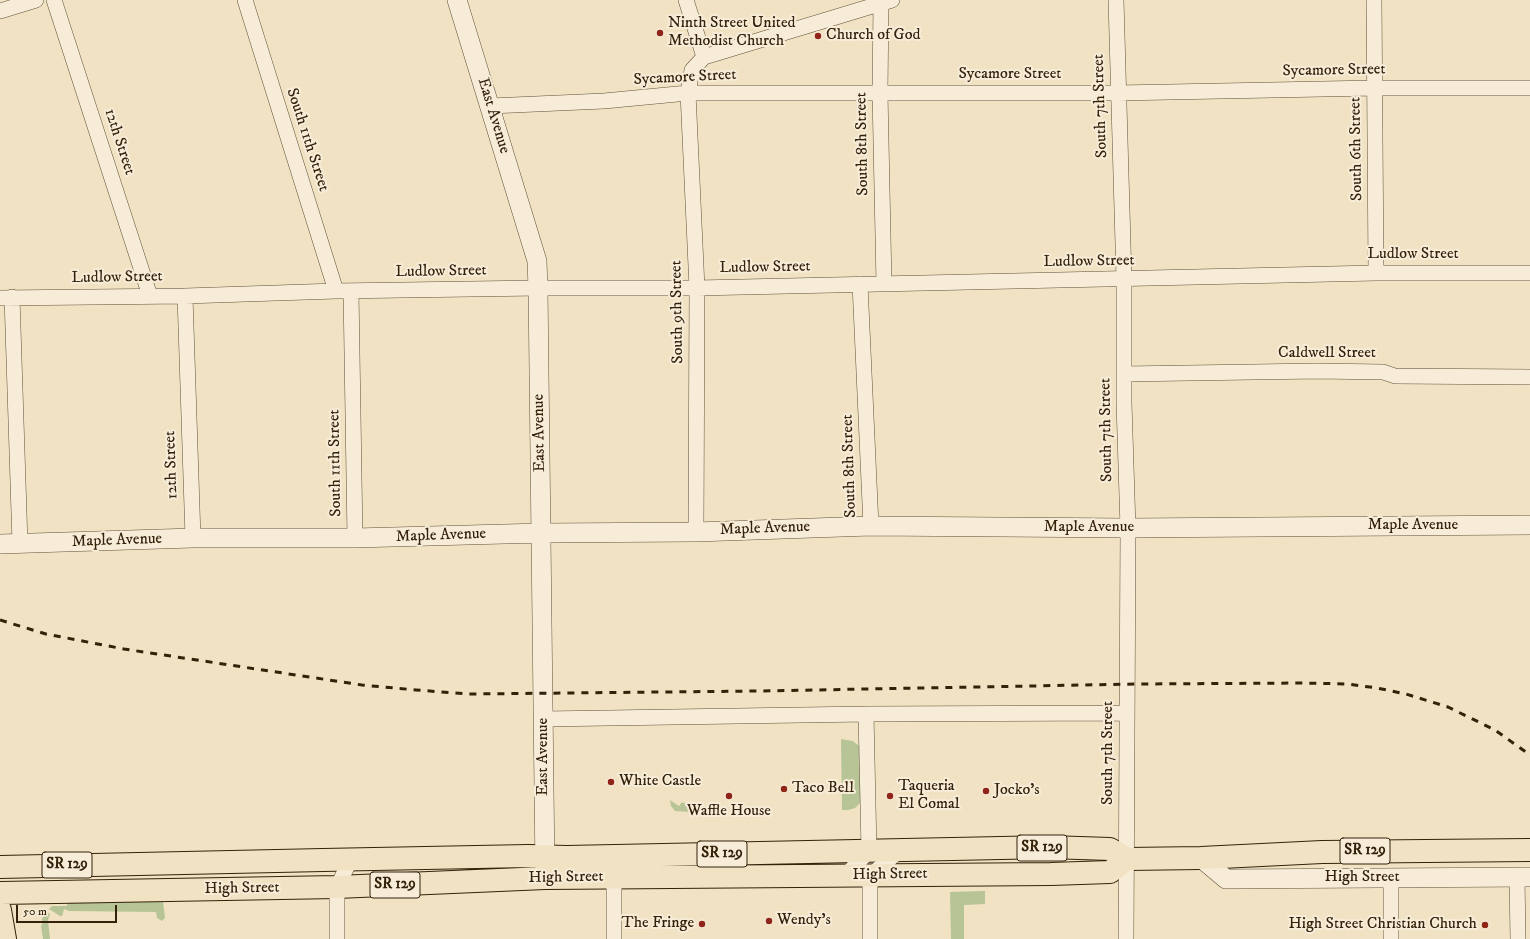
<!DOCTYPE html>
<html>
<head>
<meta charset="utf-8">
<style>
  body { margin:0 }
  #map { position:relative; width:1530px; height:939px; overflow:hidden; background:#f1e2c3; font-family:"IM FELL DW Pica",serif }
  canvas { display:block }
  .scale { position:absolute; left:16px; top:905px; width:101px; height:18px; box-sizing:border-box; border:2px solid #33210a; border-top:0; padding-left:5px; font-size:12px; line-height:14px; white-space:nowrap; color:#33210a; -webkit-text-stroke:3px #f6ecd8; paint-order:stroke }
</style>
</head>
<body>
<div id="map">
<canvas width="1530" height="939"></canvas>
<div class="scale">50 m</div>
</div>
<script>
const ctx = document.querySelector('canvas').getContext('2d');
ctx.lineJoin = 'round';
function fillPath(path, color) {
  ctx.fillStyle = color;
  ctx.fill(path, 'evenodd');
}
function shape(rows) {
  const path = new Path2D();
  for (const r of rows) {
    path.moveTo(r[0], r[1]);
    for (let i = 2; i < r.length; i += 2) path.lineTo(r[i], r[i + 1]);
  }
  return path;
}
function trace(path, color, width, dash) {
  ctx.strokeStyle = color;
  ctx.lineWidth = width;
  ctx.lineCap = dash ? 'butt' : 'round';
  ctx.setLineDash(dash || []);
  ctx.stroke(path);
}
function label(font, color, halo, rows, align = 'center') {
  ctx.font = font + ' "IM FELL DW Pica",serif';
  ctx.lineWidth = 4;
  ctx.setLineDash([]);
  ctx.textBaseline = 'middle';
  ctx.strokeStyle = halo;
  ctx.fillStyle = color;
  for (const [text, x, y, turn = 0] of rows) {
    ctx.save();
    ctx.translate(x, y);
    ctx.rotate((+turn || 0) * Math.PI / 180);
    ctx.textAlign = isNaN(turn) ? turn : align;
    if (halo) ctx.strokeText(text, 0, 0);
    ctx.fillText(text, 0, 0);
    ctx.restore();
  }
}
fillPath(shape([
  [841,739,853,741,859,746,860,752,860,803,855,808,848,810,842,810],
  [670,800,679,806,682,802,692,807,691,812,675,811,671,806],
  [985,891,985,904,964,905,964,939,951,939,950,892],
  [163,901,165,918,162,921,157,918,156,912,69,911,64,909,62,916,60,916,49,909,52,906,67,906,67,903],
  [46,912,50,914,48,920,50,939,43,939,41,926,42,925,42,919]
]), '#b7c496');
const minor = shape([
  [54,0,150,296],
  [245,0,336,291],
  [686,0,704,57],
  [1116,0,1124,279,1124,403,1128,528,1126,939],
  [1374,0,1376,273],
  [881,3,880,93,884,284],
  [0,11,36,0],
  [490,106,604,101,688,93,1118,93,1374,88,1530,88],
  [860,284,871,526],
  [351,291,355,538],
  [185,296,193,538],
  [12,297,20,544],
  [0,298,185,296,336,291,538,288,697,288,1376,273,1530,273],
  [1124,374,1317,371,1383,372,1395,376,1530,377],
  [696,532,697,288,688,93,692,70,704,57,892,0],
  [544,719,866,714,1127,713],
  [845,876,869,851,866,714],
  [1517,877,1518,939],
  [337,939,337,887,351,859],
  [614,939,614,878],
  [870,939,870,876,900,850],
  [1391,939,1391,878]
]);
const tertiary = shape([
  [457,0,537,261,538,288,545,871],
  [0,544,193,538,355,538,542,533,696,532,871,526,1128,528,1530,525],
  [1201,858,1226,879,1530,877]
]);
const trunk = shape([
  [0,867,323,860,528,856,567,857,1049,847,1110,849,1127,859,1201,858,1322,852,1530,850],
  [0,893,337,887,545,878,1051,874,1110,872,1127,859],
  [0,910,5,939]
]);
trace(minor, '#625138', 16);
trace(tertiary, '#625138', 20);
trace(trunk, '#33210a', 24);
trace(minor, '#f6ecd8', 15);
trace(tertiary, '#f6ecd8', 19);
trace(trunk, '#f1e2c3', 22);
trace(shape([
  [0,620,46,634,124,649,362,685,416,690,469,694,759,691,1138,684,1303,683,1347,684,1377,688,1406,694,1448,707,1495,730,1530,755]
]), '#33210a', 3, [7, 7]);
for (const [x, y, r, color] of [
  [660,33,4,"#8f2418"],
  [818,36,4,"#8f2418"],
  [611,782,4,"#8f2418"],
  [784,789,4,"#8f2418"],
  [986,791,4,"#8f2418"],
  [729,796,4,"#8f2418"],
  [890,796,4,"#8f2418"],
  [769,921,4,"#8f2418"],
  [702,924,4,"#8f2418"],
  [1485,925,4,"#8f2418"]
]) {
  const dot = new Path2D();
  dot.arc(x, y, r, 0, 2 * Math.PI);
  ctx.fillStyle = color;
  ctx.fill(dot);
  trace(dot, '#f6ecd8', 1.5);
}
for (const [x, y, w] of [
  [1042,848,50],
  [1365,851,50],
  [722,854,50],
  [67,865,50],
  [395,885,50]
]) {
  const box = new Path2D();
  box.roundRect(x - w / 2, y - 13, w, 26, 3);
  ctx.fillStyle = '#f6ecd8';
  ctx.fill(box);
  trace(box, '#33210a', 1);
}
label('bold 15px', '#33210a', null, [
  ["SR 129",1042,848],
  ["SR 129",1365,851],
  ["SR 129",722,854],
  ["SR 129",67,865],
  ["SR 129",395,885]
]);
label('16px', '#33210a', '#f6ecd8', [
  ["Ninth Street United",668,24],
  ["Methodist Church",668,42],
  ["Church of God",826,36],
  ["White Castle",619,782],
  ["Taqueria",898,787],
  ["El Comal",898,805],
  ["Taco Bell",792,789],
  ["Jocko's",994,791],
  ["Waffle House",729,812,"center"],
  ["Wendy's",777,921],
  ["The Fringe",694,924,"right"],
  ["High Street Christian Church",1477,925,"right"]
], 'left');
label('16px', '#33210a', '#f6ecd8', [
  ["Sycamore Street",1334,71,-1],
  ["Sycamore Street",1010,75],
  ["Sycamore Street",685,78,-3],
  ["South 7th Street",1101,106,-92],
  ["East Avenue",493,116,73],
  ["South 11th Street",307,140,72],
  ["12th Street",119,142,72],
  ["South 8th Street",863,144,-91],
  ["South 6th Street",1357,149,-91],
  ["Ludlow Street",1413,255],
  ["Ludlow Street",1089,262,-1],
  ["Ludlow Street",765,268,-1],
  ["Ludlow Street",441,272,-1],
  ["Ludlow Street",117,278,-1],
  ["South 9th Street",678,312,-91],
  ["Caldwell Street",1327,354],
  ["South 7th Street",1107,430,-91],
  ["East Avenue",540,433,-91],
  ["South 11th Street",336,463,-91],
  ["12th Street",172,465,-92],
  ["South 8th Street",850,466,-92],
  ["Maple Avenue",1413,526],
  ["Maple Avenue",1089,528],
  ["Maple Avenue",765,529,-2],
  ["Maple Avenue",441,536,-2],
  ["Maple Avenue",117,541,-2],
  ["South 7th Street",1109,753,-90],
  ["East Avenue",544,757,-90],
  ["High Street",890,875,-1],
  ["High Street",566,878,-1],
  ["High Street",1362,878],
  ["High Street",242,889,-1]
]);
</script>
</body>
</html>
